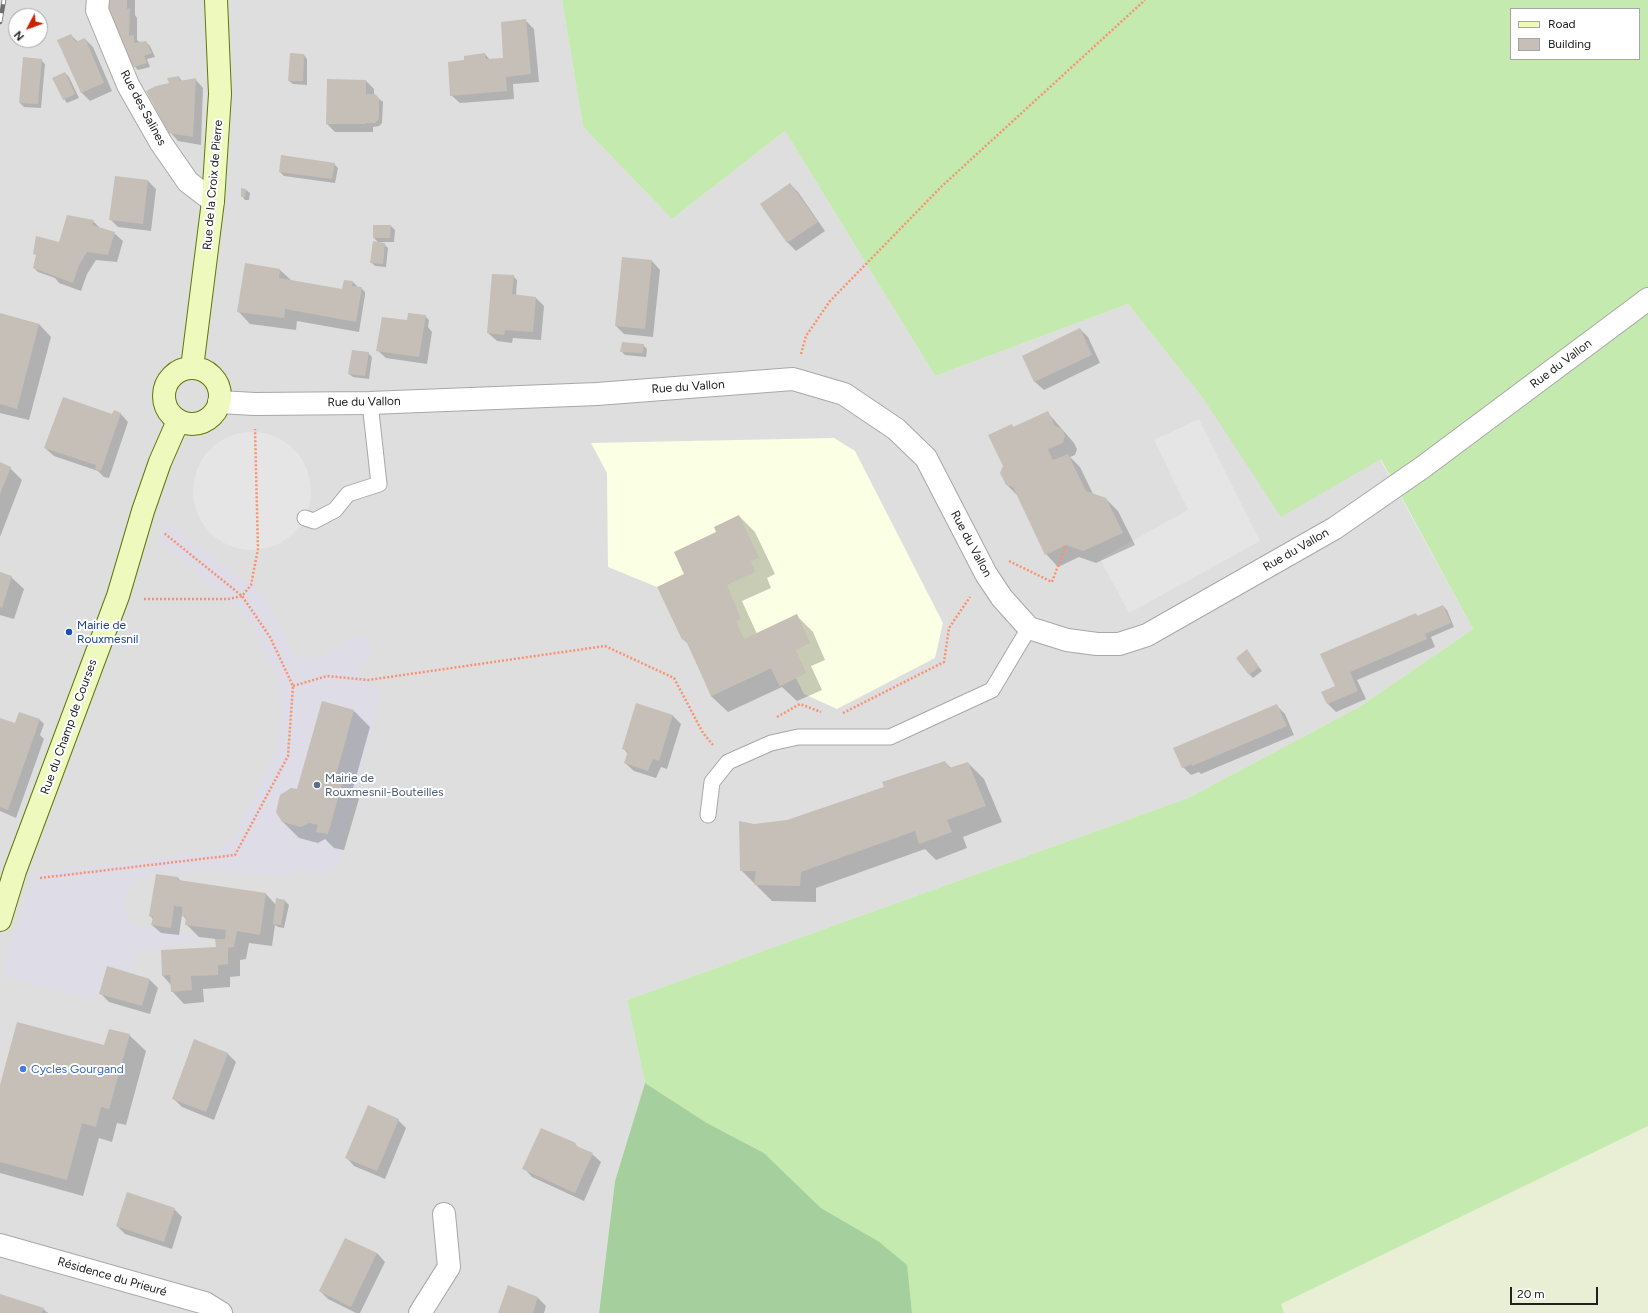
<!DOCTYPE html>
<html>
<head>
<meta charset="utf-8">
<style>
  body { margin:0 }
  #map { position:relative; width:1648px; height:1313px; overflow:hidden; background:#f1efe8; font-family:Figtree,sans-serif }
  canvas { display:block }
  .legend { position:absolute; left:1510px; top:8px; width:130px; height:52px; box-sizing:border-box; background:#fff; border:1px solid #a6a6a6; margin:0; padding:5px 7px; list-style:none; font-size:12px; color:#212121 }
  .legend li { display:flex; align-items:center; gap:8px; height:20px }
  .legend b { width:20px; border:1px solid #a6a6a6 }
  .north { position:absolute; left:8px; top:8px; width:40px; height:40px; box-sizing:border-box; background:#fff; border:1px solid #a6a6a6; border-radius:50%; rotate:229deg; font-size:11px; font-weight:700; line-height:16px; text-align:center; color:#212121 }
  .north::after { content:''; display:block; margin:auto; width:14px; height:18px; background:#cf1f03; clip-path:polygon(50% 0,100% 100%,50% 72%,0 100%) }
  .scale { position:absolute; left:1510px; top:1287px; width:88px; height:18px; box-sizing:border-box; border:2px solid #212121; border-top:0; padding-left:5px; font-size:12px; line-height:14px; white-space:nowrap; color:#212121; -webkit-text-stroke:3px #fff; paint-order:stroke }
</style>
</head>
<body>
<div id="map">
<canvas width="1648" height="1313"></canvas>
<ul class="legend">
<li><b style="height:5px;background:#eef9be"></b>Road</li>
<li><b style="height:11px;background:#c6bfb7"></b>Building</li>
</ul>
<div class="north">N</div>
<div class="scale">20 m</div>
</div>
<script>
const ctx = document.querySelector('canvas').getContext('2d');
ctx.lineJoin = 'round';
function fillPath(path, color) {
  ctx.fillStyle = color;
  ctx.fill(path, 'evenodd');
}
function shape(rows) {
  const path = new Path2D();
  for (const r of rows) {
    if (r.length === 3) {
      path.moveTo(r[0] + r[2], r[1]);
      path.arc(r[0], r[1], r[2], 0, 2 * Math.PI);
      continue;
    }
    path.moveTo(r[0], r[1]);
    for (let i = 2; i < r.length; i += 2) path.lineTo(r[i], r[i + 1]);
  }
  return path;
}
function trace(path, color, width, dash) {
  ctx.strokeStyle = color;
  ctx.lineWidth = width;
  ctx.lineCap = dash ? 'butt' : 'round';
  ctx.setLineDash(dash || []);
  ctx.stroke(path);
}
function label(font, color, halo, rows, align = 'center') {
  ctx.font = font + ' Figtree,sans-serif';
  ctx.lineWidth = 4;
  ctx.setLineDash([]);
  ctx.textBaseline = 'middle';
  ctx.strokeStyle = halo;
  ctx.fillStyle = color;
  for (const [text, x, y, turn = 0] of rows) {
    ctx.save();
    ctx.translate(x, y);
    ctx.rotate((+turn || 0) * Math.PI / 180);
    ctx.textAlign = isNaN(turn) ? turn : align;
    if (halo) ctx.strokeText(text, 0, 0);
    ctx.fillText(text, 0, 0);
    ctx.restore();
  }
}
fillPath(shape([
  [0,0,562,0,583,127,672,219,785,131,935,376,1128,304,1205,401,1380,459,1473,629,1359,707,1188,798,627,1000,645,1083,615,1181,599,1313,0,1313],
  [16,16,40,16,40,40,16,40]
]), '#dfdede');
fillPath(shape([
  [834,438,855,451,943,623,935,658,837,709,804,694,796,678,780,686,771,668,711,696,685,639,682,640,657,587,608,567,607,473,591,443]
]), '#fbffe3');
fillPath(shape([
  [1648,1126,1648,1313,1284,1313,1281,1304]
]), '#e9efd4');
fillPath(shape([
  [562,0,1648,0,1648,1126,1281,1304,1284,1313,912,1313,911,1305,878,1241,821,1208,764,1153,707,1123,645,1083,627,1000,1188,798,1359,707,1473,629,1381,459,1281,517,1205,401,1128,304,935,376,785,131,672,219,583,127],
  [1511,9,1639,9,1639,59,1511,59]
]), '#c4eaaf');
fillPath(shape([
  [645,1083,707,1123,764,1153,821,1208,878,1241,907,1265,912,1313,599,1313,615,1181]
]), '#a5d09d');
fillPath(shape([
  [1199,419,1260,541,1129,613,1100,559,1188,510,1154,440],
  [252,491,59]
]), '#e5e5e5');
fillPath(shape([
  [163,518,264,594,298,659,324,655,361,633,375,651,355,670,382,691,338,866,327,876,307,869,279,877,222,870,156,871,134,882,123,900,131,924,199,937,194,942,138,953,129,972,107,966,97,1001,2,975,35,873,214,851,233,840,278,746,282,706,280,686,253,626,238,608,159,542],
  [322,701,354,711,335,779,343,782,328,834,317,832,318,825,309,823,301,827,282,822,276,812,297,789]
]), '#dddce7');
fillPath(shape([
  [107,0,135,0,135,15,137,18,137,40,141,43,146,42,150,46,155,57,147,59,150,67,138,70,134,66],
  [526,21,534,29,539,82,513,84,514,99,460,103,451,95,465,61,485,54,490,60,505,59],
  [71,35,78,42,85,39,93,47,112,91,90,101,82,93,59,40],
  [304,55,307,59,307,85,293,84,289,81],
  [41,60,45,64,41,108,24,107,20,103],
  [65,73,69,77,79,98,67,103,64,99],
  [179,77,182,81,195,79,203,88,201,145,178,141,170,132,171,84],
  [328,80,366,81,374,89,374,95,383,102,382,123,379,126,373,127,373,132,335,132,327,124],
  [334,164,338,168,335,183,284,176,280,172],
  [116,177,148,181,156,189,151,231,118,227,110,219],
  [790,184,798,192,825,231,796,251,788,243,761,205],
  [242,189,246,190,250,193,249,200,245,200,242,196],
  [93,221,101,229,114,233,123,241,117,262,96,260,87,274,81,291,59,283,55,278,38,272,34,268,37,256,34,253,58,243],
  [374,226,391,226,395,230,394,242,379,242,379,243,384,244,388,248,386,267,375,266,371,262,379,243,374,238],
  [652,261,660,270,653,337,624,334,616,326],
  [280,270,292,281,343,290,353,282,358,287,361,288,365,292,365,295,359,332,297,321,296,330,250,324,238,311],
  [513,276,517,280,516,296,536,298,544,306,541,340,513,338,512,343,497,341,488,333],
  [0,314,39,324,51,337,29,420,0,413],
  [425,316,429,320,428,327,432,332,427,364,386,358,377,350,410,322],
  [1080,329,1088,337,1100,363,1044,390,1035,382,1023,356],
  [643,345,647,349,646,357,625,355,621,351],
  [368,353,372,357,369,379,353,377,349,374],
  [120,413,128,422,109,478,104,477,98,471,54,456,45,448],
  [1048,413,1074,443,1077,449,1075,455,1070,457,1080,467,1093,494,1106,499,1118,511,1135,545,1096,563,1079,557,1058,567,1046,554,1018,496,1006,484,1004,465,1011,425,1014,428],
  [0,463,10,468,22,480,0,537],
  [739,516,755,532,775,574,767,578,771,588,742,601,757,634,797,616,813,632,825,660,811,666,822,690,797,701,782,687,728,712,711,696,689,645,683,639,685,574,717,533],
  [0,573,11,577,24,589,14,619,0,615],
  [1443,606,1447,610,1454,627,1431,637,1435,647,1357,680,1366,699,1336,712,1328,704,1336,686,1322,655,1416,614,1418,617],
  [1246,650,1262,671,1253,678,1249,674],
  [637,704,673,716,681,724,667,769,661,767,656,778,634,771,625,763,628,754,623,748],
  [1277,706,1285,714,1294,735,1201,774,1199,772,1191,775,1183,767],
  [354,711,370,727,352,792,359,799,344,850,334,848,325,839,318,843,299,838,282,821,298,791],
  [20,713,40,720,44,724,40,735,44,739,16,818,0,811,0,719,19,725],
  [945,762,951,768,968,763,984,779,1002,822,963,837,967,848,936,860,925,849,816,888,816,902,772,901,741,870,754,825,787,821,885,787],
  [178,878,181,881,266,894,276,905,285,901,289,905,284,928,278,927,275,925,272,946,249,943,246,959,240,960,240,976,230,977,230,987,203,989,204,1002,184,1004,172,991,171,985,163,976,162,951,217,948,216,939,199,937,186,924,187,920,182,915,179,935,161,933,152,925,153,919,150,916],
  [150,980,158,988,150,1014,109,1002,101,994],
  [129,1035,146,1051,126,1125,117,1123,112,1142,99,1138,83,1196,0,1173,0,1089],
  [227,1053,236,1062,214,1120,182,1107,173,1098],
  [398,1120,406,1128,385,1179,354,1166,346,1157],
  [575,1144,580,1149,592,1154,601,1162,584,1201,532,1177,524,1168],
  [174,1209,182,1217,172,1249,125,1234,117,1226],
  [377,1253,385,1262,360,1313,356,1313,328,1299,320,1291],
  [509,1286,538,1298,546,1306,544,1313,499,1313],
  [0,1297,43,1309,48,1313,0,1313]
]), '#0003');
fillPath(shape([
  [106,0,127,0,127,9,130,8,129,36,134,35,134,43,146,41,152,53,144,56,147,63,133,67,106,14],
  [526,19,531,74,506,77,507,91,450,96,448,62,464,60,464,56,485,53,486,59,503,58,501,22],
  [71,34,75,42,85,38,104,83,81,93,57,40],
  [290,53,304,54,303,81,288,81],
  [23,57,42,59,38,104,19,103],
  [65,72,75,94,63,100,52,78],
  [179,76,180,81,196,78,193,137,169,133,146,91,156,86,169,83,167,78],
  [327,79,366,80,366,94,375,94,379,98,379,119,375,123,365,123,365,124,326,124],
  [281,155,335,163,332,179,279,172],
  [115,176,148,180,143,224,109,220],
  [790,183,818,222,787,243,760,204],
  [241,188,246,189,245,197,241,197],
  [67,215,94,220,92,225,115,232,108,255,87,252,79,265,73,283,33,268,36,255,33,254,36,236,59,242],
  [373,225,391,225,390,238,373,238],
  [373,241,385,243,383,264,370,263],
  [622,257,652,260,645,329,615,326],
  [245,263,280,269,279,278,342,289,344,280,353,281,352,286,362,287,356,322,285,309,284,318,237,312],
  [492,274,514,275,512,294,536,297,533,332,505,330,504,335,487,333],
  [0,313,39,324,17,409,0,404],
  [408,313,426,315,419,357,376,351,382,317,407,320],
  [1080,328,1092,355,1034,382,1022,356],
  [622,342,644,344,643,353,620,352],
  [352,350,369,352,365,376,348,374],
  [63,397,112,414,114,410,121,413,101,471,95,469,96,465,44,448],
  [1048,411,1055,426,1062,429,1065,436,1063,443,1048,449,1053,460,1068,454,1086,491,1106,498,1123,533,1083,551,1066,545,1045,555,1013,487,1006,485,1000,473,1003,466,988,435,1012,424,1013,427],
  [0,462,11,467,0,494],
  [739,515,759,558,751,561,755,572,727,585,741,619,736,621,744,639,797,614,810,643,796,650,806,673,780,686,771,668,711,696,685,639,682,640,657,587,684,574,674,552,716,532,714,527],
  [0,572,12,576,2,608,0,607],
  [1443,605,1451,623,1425,634,1427,639,1350,672,1358,691,1327,704,1321,692,1335,686,1320,654,1416,613,1417,616],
  [1247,649,1259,667,1249,675,1236,658],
  [322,701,354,710,335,779,343,781,328,834,316,832,318,825,309,823,301,827,282,822,276,812,280,795,291,788,297,789],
  [636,703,673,715,659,761,653,759,648,771,624,763,628,751,622,749],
  [1277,704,1287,726,1192,766,1192,764,1182,768,1173,748],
  [19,712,40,719,8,810,0,807,0,718,15,723],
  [945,761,949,768,968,762,986,806,947,820,952,832,919,844,915,831,801,872,800,886,754,885,756,871,740,871,739,821,754,824,787,820,884,787,882,782],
  [156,874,178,877,178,880,266,893,260,935,237,931,234,947,228,948,228,964,218,965,218,975,191,976,192,990,171,992,170,975,162,976,161,950,216,947,215,939,225,939,226,930,185,925,186,917,182,916,182,907,174,906,171,928,151,925,153,917,149,916],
  [276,898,285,900,281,925,273,924],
  [107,966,150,979,142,1006,99,994],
  [17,1022,104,1045,109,1029,130,1034,109,1109,101,1107,96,1127,82,1123,67,1180,0,1162,0,1085],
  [194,1039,228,1053,206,1112,172,1099],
  [368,1105,399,1119,377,1171,345,1158],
  [541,1128,576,1143,574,1145,593,1153,575,1193,522,1169],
  [127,1192,175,1208,164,1242,116,1226],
  [345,1238,377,1253,351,1307,319,1291],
  [508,1285,538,1297,533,1313,498,1313],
  [0,1294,44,1308,42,1313,0,1313]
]), '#c6bfb7');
const lane = shape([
  [305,518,314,521,335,510,348,494,379,484,370,403],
  [708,815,712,782,728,762,771,743,798,737,890,737,992,690,1029,628]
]);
const street = shape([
  [98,0,97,10,128,85,161,143,188,182,213,201],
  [219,402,255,404,370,403,597,394,793,379,844,394,896,429,926,458,986,574,1002,598,1029,628,1067,640,1097,644,1119,644,1147,635,1335,528,1423,467,1648,299],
  [0,1245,205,1303,221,1313],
  [420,1313,449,1267,444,1214]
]);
const secondary = shape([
  [192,368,213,201,220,94,216,0],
  [192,396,28],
  [0,920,15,871,118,596,143,511,160,462,178,421]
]);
trace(lane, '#a8a8a8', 17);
trace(street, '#a8a8a8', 24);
trace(secondary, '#5d7906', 24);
trace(shape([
  [801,354,806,336,830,301,942,186,1145,0],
  [1009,561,1052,582,1066,545],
  [144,599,228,599,242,596,251,585,258,549,255,429],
  [293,686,327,676,368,680,605,646,674,678,703,733,713,745],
  [843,713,944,662,949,628,970,597],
  [777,717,800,704,821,712],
  [40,878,235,855,288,756,293,686,270,637,242,596,164,533]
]), '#f89271', 2.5, [2, 2]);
trace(lane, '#fff', 15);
trace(street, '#fff', 22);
trace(secondary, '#eef9be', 22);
const rail = shape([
  [0,22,4,0]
]);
trace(rail, '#6f6f6f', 4.5);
trace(rail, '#fff', 3, [9]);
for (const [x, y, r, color] of [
  [69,632,4,"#1a4fb4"],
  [317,785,4,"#5c6f8a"],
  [23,1069,4,"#3f7fe0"]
]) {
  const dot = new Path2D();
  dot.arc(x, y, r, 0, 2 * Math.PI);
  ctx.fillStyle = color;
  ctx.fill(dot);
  trace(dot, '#fff', 1.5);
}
label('12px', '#212121', '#fff', [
  ["Rue des Salines",143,108,62],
  ["Rue de la Croix de Pierre",213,185,-85],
  ["Rue du Vallon",1561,364,-37],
  ["Rue du Vallon",688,387,-4],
  ["Rue du Vallon",364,402,-1],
  ["Rue du Vallon",971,544,62],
  ["Rue du Vallon",1296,550,-30],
  ["Rue du Champ de Courses",69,727,-70],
  ["Résidence du Prieuré",112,1277,16]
]);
label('12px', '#164399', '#fff', [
  ["Mairie de",77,625],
  ["Rouxmesnil",77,639]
], 'left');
label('12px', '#4e5e75', '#fff', [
  ["Mairie de",325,778],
  ["Rouxmesnil-Bouteilles",325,792]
], 'left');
label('12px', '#366cbe', '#fff', [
  ["Cycles Gourgand",31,1069]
], 'left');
</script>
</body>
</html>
